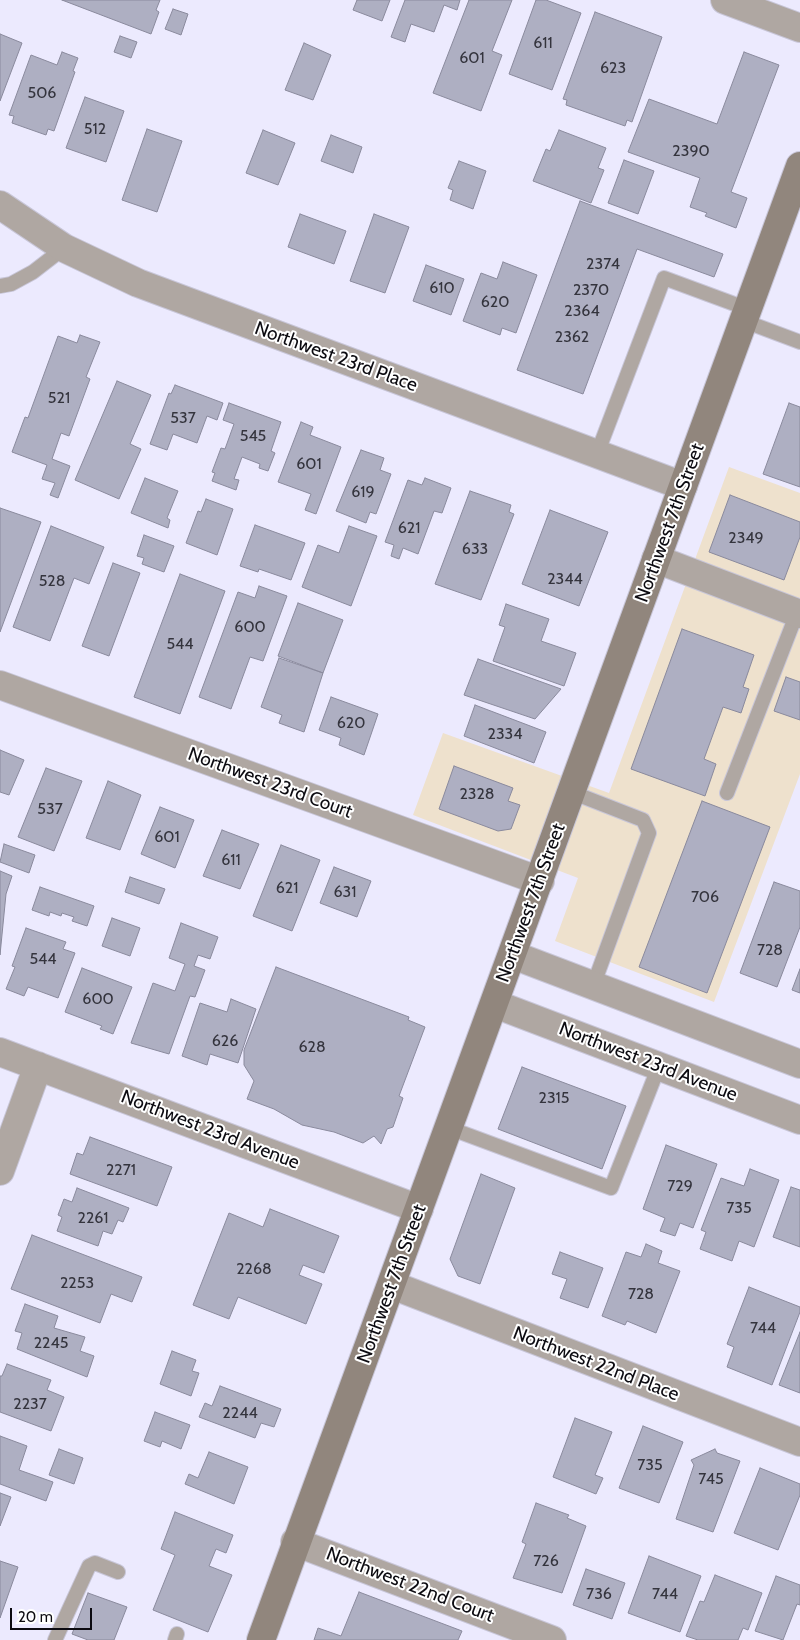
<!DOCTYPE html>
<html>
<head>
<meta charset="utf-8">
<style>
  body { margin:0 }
  #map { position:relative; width:800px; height:1640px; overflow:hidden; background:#eceafe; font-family:Cabin,sans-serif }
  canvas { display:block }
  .scale { position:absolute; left:10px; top:1608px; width:82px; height:22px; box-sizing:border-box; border:2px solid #0c0b11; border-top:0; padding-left:6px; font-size:15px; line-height:18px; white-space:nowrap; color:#0c0b11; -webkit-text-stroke:4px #fff; paint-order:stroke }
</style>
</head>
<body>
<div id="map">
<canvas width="800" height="1640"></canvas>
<div class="scale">20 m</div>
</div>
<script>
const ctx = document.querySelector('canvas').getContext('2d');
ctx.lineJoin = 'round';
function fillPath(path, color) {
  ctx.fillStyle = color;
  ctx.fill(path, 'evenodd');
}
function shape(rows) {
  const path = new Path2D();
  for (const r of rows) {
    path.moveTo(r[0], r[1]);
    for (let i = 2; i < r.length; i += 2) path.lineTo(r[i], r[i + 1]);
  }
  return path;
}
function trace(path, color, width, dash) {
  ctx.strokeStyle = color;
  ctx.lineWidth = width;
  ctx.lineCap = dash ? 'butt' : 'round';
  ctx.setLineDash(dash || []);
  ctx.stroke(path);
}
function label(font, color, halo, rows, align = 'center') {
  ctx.font = font + ' Cabin,sans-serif';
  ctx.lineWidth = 4;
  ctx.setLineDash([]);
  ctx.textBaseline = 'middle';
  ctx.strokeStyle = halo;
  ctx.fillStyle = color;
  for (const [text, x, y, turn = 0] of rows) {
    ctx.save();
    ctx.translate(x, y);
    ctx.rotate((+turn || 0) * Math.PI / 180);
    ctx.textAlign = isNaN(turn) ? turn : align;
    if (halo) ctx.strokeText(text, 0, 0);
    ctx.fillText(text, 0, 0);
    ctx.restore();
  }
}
fillPath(shape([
  [729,467,800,493,800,774,714,1002,555,941,578,878,413,815,443,733,609,793]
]), '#eee1cd');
const building = shape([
  [62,0,160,0,156,10,159,12,151,34,62,0],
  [357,0,390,0,382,21,353,10,357,0],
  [405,0,460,0,457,10,444,5,434,32,411,24,405,42,391,37,405,0],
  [469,0,512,0,492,51,502,55,481,111,433,93,469,0],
  [536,0,546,0,581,13,552,90,509,74,536,0],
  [173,9,188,14,181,35,165,29,173,9],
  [595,12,662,37,632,122,627,120,625,126,566,105,567,100,563,99,595,12],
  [0,34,22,43,0,101,0,34],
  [120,36,137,42,131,58,114,52,120,36],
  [304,43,331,55,313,100,285,90,304,43],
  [62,52,78,58,73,71,75,72,54,131,48,129,46,135,12,123,14,116,9,115,31,55,57,65,62,52],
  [744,52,779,65,731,192,747,198,736,228,705,216,707,213,690,207,700,178,628,152,649,99,717,124,744,52],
  [85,97,124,111,106,162,66,148,85,97],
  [147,129,182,141,157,212,122,200,147,129],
  [263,130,295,143,278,185,246,173,263,130],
  [559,130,606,148,598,168,604,170,591,203,533,181,546,149,550,151,559,130],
  [331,135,362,147,353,173,321,161,331,135],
  [624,160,654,171,638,214,608,203,624,160],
  [459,161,486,171,473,209,450,200,453,190,448,188,459,161],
  [580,201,723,254,714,277,637,249,583,394,517,370,580,201],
  [300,214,346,231,334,264,288,247,300,214],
  [374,214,409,227,385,293,350,281,374,214],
  [503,262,537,275,516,333,502,328,500,335,463,321,481,273,497,279,503,262],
  [426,265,464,279,451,315,413,301,426,265],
  [80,335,100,342,86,377,90,379,69,436,61,433,52,459,70,466,58,498,50,495,55,483,42,479,47,465,12,452,25,417,28,418,58,336,77,343,80,335],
  [117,381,151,395,130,444,141,449,119,499,75,480,117,381],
  [175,385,223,403,217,420,207,416,197,443,173,434,167,450,150,444,169,393,171,394,175,385],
  [229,403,281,422,271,451,275,453,268,471,259,468,260,464,242,457,234,479,239,480,236,490,212,481,215,473,212,472,221,448,225,449,234,424,223,420,229,403],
  [789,403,800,407,800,487,763,474,789,403],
  [301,422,313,427,310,435,341,447,316,514,305,510,311,494,278,482,301,422],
  [361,450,384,458,380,470,391,474,376,514,370,512,366,523,336,511,361,450],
  [145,478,178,491,167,518,170,520,168,528,131,513,145,478],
  [425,478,451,488,442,513,434,511,418,554,403,548,399,559,391,556,394,545,385,542,408,480,422,485,425,478],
  [470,491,511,505,509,512,514,514,481,600,435,584,470,491],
  [730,495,800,522,800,537,784,580,709,552,730,495],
  [206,499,233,509,217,555,186,543,198,511,201,512,206,499],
  [0,508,41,522,0,632,0,508],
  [550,510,608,532,579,606,522,584,550,510],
  [255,525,305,543,291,580,259,569,258,572,240,566,255,525],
  [51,526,104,547,89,584,74,578,50,641,13,627,51,526],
  [349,526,377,536,351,606,302,587,318,545,339,553,349,526],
  [144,535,174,546,164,572,142,564,144,558,137,556,144,535],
  [113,563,140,573,109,656,82,646,113,563],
  [180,574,225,591,180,714,134,697,180,574],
  [259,586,287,596,263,661,250,657,231,709,199,697,238,592,255,598,259,586],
  [298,603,343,620,323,673,278,656,298,603],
  [506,604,549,619,541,641,576,653,564,686,493,661,505,627,499,625,506,604],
  [682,629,754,655,743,687,749,689,741,713,723,707,704,759,716,764,705,796,631,769,682,629],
  [279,658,323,673,304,732,279,723,282,715,261,707,279,658],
  [478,659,561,689,535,719,464,695,478,659],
  [786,677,800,682,800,720,774,711,786,677],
  [331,697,378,714,364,755,339,745,341,738,319,730,331,697],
  [475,705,546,732,534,763,464,736,475,705],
  [0,750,24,760,9,795,0,792,0,750],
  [454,766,513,788,508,801,520,805,511,829,498,831,439,809,454,766],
  [46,768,82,781,54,851,18,837,46,768],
  [108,781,141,795,120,850,86,838,108,781],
  [702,801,770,827,707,993,639,967,702,801],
  [160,807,194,820,175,868,141,854,160,807],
  [222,830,259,844,240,889,203,876,222,830],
  [4,844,35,855,29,873,0,862,4,844],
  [281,845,320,860,292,931,253,916,281,845],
  [334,867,371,881,357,917,320,903,334,867],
  [0,871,12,876,6,894,0,955,0,871],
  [130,877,165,889,159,904,125,892,130,877],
  [774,882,800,891,800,927,777,987,740,973,774,882],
  [40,887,94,906,87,926,72,921,74,917,62,913,61,916,50,912,49,916,32,910,40,887],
  [112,918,140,928,130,956,102,946,112,918],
  [181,923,218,937,210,959,198,955,194,966,205,970,195,997,190,996,169,1054,131,1043,153,983,175,991,185,964,169,958,181,923],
  [26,928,66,942,63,949,75,953,58,998,28,987,24,996,6,989,15,967,12,966,26,928],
  [276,967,409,1017,408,1020,425,1027,399,1096,403,1098,393,1127,387,1129,381,1144,374,1136,363,1143,334,1132,302,1125,274,1109,247,1099,254,1081,244,1065,244,1050,276,967],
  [82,968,132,987,113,1034,100,1029,102,1026,65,1012,82,968],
  [800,969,800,993,792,990,800,969],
  [231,999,256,1009,238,1063,210,1054,207,1065,182,1056,200,1003,227,1012,231,999],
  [522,1067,626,1106,602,1169,498,1129,522,1067],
  [90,1137,172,1167,157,1206,70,1174,77,1153,83,1155,90,1137],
  [666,1145,717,1164,693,1228,680,1223,675,1236,660,1231,665,1218,643,1209,666,1145],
  [750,1169,779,1180,754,1247,739,1241,732,1261,700,1249,706,1232,701,1230,721,1178,744,1186,750,1169],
  [481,1174,515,1188,480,1284,458,1276,450,1259,481,1174],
  [791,1187,800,1190,800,1247,773,1237,791,1187],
  [77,1188,129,1208,123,1222,118,1220,112,1234,103,1231,98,1246,57,1231,62,1217,58,1215,64,1199,72,1202,77,1188],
  [270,1209,339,1236,324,1273,303,1265,299,1275,322,1284,306,1324,238,1297,229,1319,193,1305,229,1213,263,1227,270,1209],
  [32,1235,142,1277,132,1302,111,1294,100,1323,11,1289,32,1235],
  [646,1244,662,1251,658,1263,680,1271,656,1333,627,1321,625,1325,602,1316,626,1252,641,1257,646,1244],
  [560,1252,603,1268,588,1308,560,1298,567,1279,552,1274,560,1252],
  [749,1287,800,1307,800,1312,772,1385,727,1367,734,1347,727,1344,749,1287],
  [25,1304,58,1316,54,1328,85,1337,80,1351,94,1356,87,1377,17,1349,22,1333,15,1331,25,1304],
  [800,1332,800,1393,779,1385,800,1332],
  [172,1351,196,1360,192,1371,199,1373,191,1396,160,1384,172,1351],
  [7,1364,51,1380,47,1390,64,1397,51,1431,0,1412,0,1376,2,1376,7,1364],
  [220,1386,281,1409,274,1427,261,1423,255,1438,199,1417,205,1403,212,1406,220,1386],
  [155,1412,190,1425,181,1449,162,1441,160,1447,144,1441,155,1412],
  [575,1418,612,1432,595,1475,603,1478,596,1494,553,1477,575,1418],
  [643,1426,683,1442,659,1503,619,1488,643,1426],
  [0,1436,27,1446,19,1470,53,1482,46,1501,0,1484,0,1436],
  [59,1449,83,1458,74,1484,49,1475,59,1449],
  [715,1449,717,1453,740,1461,713,1532,676,1519,694,1465,691,1460,715,1449],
  [209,1452,248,1467,234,1504,185,1484,189,1474,198,1478,209,1452],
  [760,1468,800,1484,800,1495,778,1550,734,1533,760,1468],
  [0,1493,11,1497,0,1526,0,1493],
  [536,1503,569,1515,567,1518,586,1526,562,1593,513,1578,526,1544,522,1542,536,1503],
  [175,1512,233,1535,226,1553,216,1549,209,1566,232,1575,208,1632,153,1610,175,1555,161,1549,175,1512],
  [649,1556,701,1576,680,1632,628,1613,649,1556],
  [0,1561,18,1567,0,1618,0,1561],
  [586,1569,625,1583,612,1619,573,1605,586,1569],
  [715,1575,762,1593,748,1630,743,1628,738,1640,698,1640,686,1636,700,1601,704,1602,715,1575],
  [776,1576,800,1585,800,1605,797,1604,783,1640,755,1631,776,1576],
  [359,1592,462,1631,458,1640,314,1640,318,1628,341,1636,359,1592],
  [88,1593,127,1607,114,1640,88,1640,72,1634,88,1593]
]);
fillPath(building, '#aeafc2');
trace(building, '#8a8a9d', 1);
const service = shape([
  [0,286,11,284,33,272,64,248],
  [744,321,800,342],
  [597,454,664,278,748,309],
  [571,792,643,820,649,833,593,986],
  [727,793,797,613],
  [449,1128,611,1188,659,1066],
  [55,1640,89,1566,95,1563,118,1572],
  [175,1640,177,1634]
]);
const minor = shape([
  [725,0,800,28],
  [0,205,64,248,138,283,683,486],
  [656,559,800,614],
  [0,685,540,881],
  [513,955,800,1064],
  [495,1004,800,1120],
  [0,1052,419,1209],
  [0,1171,38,1066],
  [392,1285,800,1442],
  [295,1542,552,1640]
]);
const secondary = shape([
  [261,1640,800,166]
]);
trace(service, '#c8c6d8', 16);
trace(minor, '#c8c6d8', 30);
trace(secondary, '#c8c6d8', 30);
trace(service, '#afa7a2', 14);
trace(minor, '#afa7a2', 28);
trace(secondary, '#91867d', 28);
label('16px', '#34343d', null, [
  ["611",543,43],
  ["601",472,58],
  ["623",613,68],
  ["506",42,93],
  ["512",95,129],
  ["2390",691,151],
  ["2374",603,264],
  ["610",442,288],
  ["2370",591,290],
  ["620",495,302],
  ["2364",582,311],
  ["2362",572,337],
  ["521",59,398],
  ["537",183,418],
  ["545",253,436],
  ["601",309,464],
  ["619",363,492],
  ["621",409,528],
  ["2349",746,538],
  ["633",475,549],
  ["2344",565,579],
  ["528",52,581],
  ["600",250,627],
  ["544",180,644],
  ["620",351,723],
  ["2334",505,734],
  ["2328",477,794],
  ["537",50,809],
  ["601",167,837],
  ["611",231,860],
  ["621",287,888],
  ["631",345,892],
  ["706",705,897],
  ["728",770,950],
  ["544",43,959],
  ["600",98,999],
  ["626",225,1041],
  ["628",312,1047],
  ["2315",554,1098],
  ["2271",121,1170],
  ["729",680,1186],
  ["735",739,1208],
  ["2261",93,1218],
  ["2268",254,1269],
  ["2253",77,1283],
  ["728",641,1294],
  ["744",763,1328],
  ["2245",51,1343],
  ["2237",30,1404],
  ["2244",240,1413],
  ["735",650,1465],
  ["745",711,1479],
  ["726",546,1561],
  ["736",599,1594],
  ["744",665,1594]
]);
label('19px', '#0c0b11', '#fff', [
  ["Northwest 23rd Place",336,357,20],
  ["Northwest 7th Street",670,523,-70],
  ["Northwest 23rd Court",270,783,20],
  ["Northwest 7th Street",531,903,-70],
  ["Northwest 23rd Avenue",648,1062,21],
  ["Northwest 23rd Avenue",210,1130,21],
  ["Northwest 7th Street",392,1284,-70],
  ["Northwest 22nd Place",596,1364,21],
  ["Northwest 22nd Court",410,1585,21]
]);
</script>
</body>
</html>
